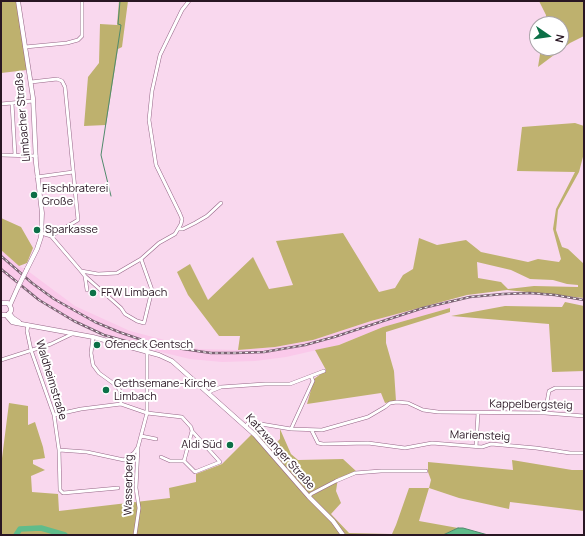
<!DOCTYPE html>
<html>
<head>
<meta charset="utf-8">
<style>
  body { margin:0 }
  #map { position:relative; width:585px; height:536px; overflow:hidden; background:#f9d8ee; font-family:Manrope,sans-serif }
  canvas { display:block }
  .frame { position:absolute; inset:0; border:2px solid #291623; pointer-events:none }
  .north { position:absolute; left:529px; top:16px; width:40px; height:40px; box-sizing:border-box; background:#fff; border:1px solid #a9a2a7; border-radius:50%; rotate:103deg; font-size:11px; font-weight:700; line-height:16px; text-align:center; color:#291623 }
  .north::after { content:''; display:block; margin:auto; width:14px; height:18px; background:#0c7047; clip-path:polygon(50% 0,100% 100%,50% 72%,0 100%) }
</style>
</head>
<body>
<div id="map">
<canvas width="585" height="536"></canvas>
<div class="frame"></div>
<div class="north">N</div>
</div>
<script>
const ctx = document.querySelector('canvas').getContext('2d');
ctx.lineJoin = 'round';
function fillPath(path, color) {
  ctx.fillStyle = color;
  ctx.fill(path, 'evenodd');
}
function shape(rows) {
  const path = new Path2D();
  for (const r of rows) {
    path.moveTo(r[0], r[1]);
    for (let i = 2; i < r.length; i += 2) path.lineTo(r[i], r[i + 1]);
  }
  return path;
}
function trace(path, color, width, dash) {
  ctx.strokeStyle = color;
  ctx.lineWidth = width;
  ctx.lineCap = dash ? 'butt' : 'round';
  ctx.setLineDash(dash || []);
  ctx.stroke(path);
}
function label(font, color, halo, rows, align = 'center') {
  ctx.font = font + ' Manrope,sans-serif';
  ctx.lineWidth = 4;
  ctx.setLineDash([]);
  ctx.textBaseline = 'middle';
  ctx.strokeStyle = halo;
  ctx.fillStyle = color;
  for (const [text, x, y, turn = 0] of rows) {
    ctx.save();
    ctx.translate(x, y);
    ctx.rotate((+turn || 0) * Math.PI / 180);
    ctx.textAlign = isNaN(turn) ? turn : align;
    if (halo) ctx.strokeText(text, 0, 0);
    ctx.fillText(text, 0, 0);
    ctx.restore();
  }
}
fillPath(shape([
  [1,250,19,266,28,271,75,306,130,331,199,349,238,350,275,347,313,340,371,321,451,299,450,308,383,327,339,345,286,357,255,361,222,362,190,359,119,342,85,328,59,314,37,300,1,272]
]), '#fac9ea');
fillPath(shape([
  [1,1,17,1,27,70,1,73],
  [119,1,128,1,122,47,118,49,106,125,84,126,88,77,99,63,100,24,117,25],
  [539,1,584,1,584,36,570,43,538,67,541,48,561,48,561,24,545,24,546,15],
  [575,123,584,126,584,153,579,172,558,210,556,230,562,247,568,249,584,264,584,298,507,290,467,295,371,321,313,340,275,347,238,350,240,336,219,336,188,295,177,272,190,264,208,300,253,257,269,289,293,285,276,241,343,233,379,292,395,288,403,275,413,269,419,238,437,245,466,240,481,252,528,262,538,259,559,262,561,259,553,229,556,209,575,172,517,171,522,127],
  [477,262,511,270,530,279,553,280,567,284,578,285,578,287,534,286,508,289,501,282,478,278],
  [1,218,21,227,33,248,27,263,19,266,1,250],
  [565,302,584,306,584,371,552,372,549,324,451,316,505,306,562,307],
  [450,308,450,312,386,332,386,343,394,371,396,401,385,403,381,393,307,404,314,379,326,370,315,350,339,345,383,327],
  [9,403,28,406,28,425,35,422,43,447,45,458,33,460,33,464,45,470,31,476,32,492,58,494,59,511,170,498,169,488,196,482,196,474,222,464,257,429,273,446,280,439,280,429,291,454,298,460,343,459,357,472,338,478,336,491,341,503,331,514,349,533,392,534,396,525,409,488,429,488,431,480,428,472,428,462,513,470,512,460,572,470,584,470,584,511,510,502,509,509,459,498,429,488,419,521,458,528,443,535,1,535,1,466]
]), '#beb16e');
const water = shape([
  [458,528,463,528,488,535,443,535,458,528]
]);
fillPath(water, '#60bc8b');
trace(water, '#508a6c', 1);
trace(shape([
  [111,196,101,155,121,25,118,24,120,1]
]), '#508a6c', 1);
trace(shape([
  [16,535,20,529,41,528,65,535]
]), '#60bc8b', 5.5);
const street = shape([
  [25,47,67,43,78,40,82,36,82,1],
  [31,82,57,79,62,81,65,87,78,220,51,236],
  [12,103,15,155],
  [1,104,33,101],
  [1,155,36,156],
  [37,177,73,172],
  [179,229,183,229,195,223,207,216,221,203],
  [41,233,51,236,81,271,85,276,87,290],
  [81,271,98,274,117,273,141,259,159,243,175,234,181,224,182,219,180,214,156,165,149,120,152,91,160,55,182,10,189,1],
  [85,276,121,308,125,314,137,321,144,323,152,290,141,259],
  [28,325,27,331,31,350,54,415,59,450,87,452,124,460,134,453,138,447],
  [93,337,91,353,93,365,99,373,117,386,120,391,121,404],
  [1,360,51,344,72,334],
  [209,394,211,391,221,387,265,384,290,384,324,371],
  [545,413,549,391,555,388,584,388],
  [54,415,81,409,121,404,147,413,182,417,191,427,192,431,220,462,195,472,184,461,192,431],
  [246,426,249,422,291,429,322,430,368,417,385,407,390,403,397,402,408,403,423,410,438,412,545,413,584,416],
  [291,429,313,381,311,376],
  [312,431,318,443,323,444,368,443,405,448,432,443,482,447,491,444,536,448,570,453,584,453],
  [141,436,156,439],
  [476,447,478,413],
  [59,450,60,490,63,493,118,488],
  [161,457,170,461,184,461],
  [309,497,311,494,336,481,355,473,381,471,426,471],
  [135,535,139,508,136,488,138,447,147,413,147,352]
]);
const secondary = shape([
  [18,1,33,98,36,163,42,213,41,237,37,249,27,269],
  [1,303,8,303,11,308,11,311,8,315,1,315],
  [10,305,18,287],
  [9,313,13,318,19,322],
  [6,315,12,322,16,323,93,337,159,355,172,361,255,435,309,497,333,521,343,535]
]);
trace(street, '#966687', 4);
trace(secondary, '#966687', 5);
trace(street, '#fff', 3);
trace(secondary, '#fff', 4);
const rail = shape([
  [1,256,32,283,54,299,95,322,119,332,145,341,176,348,211,353,235,353,264,352,305,345,334,337,423,308,470,297,503,294,530,293,555,295,584,300],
  [1,269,39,300,74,321,104,335,147,347]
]);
trace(rail, '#7b6373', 2.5);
trace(rail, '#fff', 1, [3]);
const secondaryBridge = shape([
  [18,287,27,269]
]);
trace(secondaryBridge, '#966687', 5, []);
trace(secondaryBridge, '#fff', 4);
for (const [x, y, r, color] of [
  [34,195,4,"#0c7047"],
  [37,230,4,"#0c7047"],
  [93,293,4,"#0c7047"],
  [97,345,4,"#0c7047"],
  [106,390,4,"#0c7047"],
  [230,445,4,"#0c7047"]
]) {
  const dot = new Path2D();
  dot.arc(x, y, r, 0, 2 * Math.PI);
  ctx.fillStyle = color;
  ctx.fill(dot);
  trace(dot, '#fff', 1.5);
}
label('11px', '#291623', '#fff', [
  ["Limbacher Straße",23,117,-95],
  ["Waldheimstraße",51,380,73],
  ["Kappelbergsteig",531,405,1],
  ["Mariensteig",480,436,2],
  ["Katzwanger Straße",280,452,48],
  ["Wasserberg",129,485,-89]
]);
label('11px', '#291623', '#fff', [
  ["Fischbraterei",42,189],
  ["Große",42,202],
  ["Sparkasse",45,230],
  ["FFW Limbach",101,293],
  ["Ofeneck Gentsch",105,345],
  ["Gethsemane-Kirche",114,384],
  ["Limbach",114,397],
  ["Aldi Süd",222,445,"right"]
], 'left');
</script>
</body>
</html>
